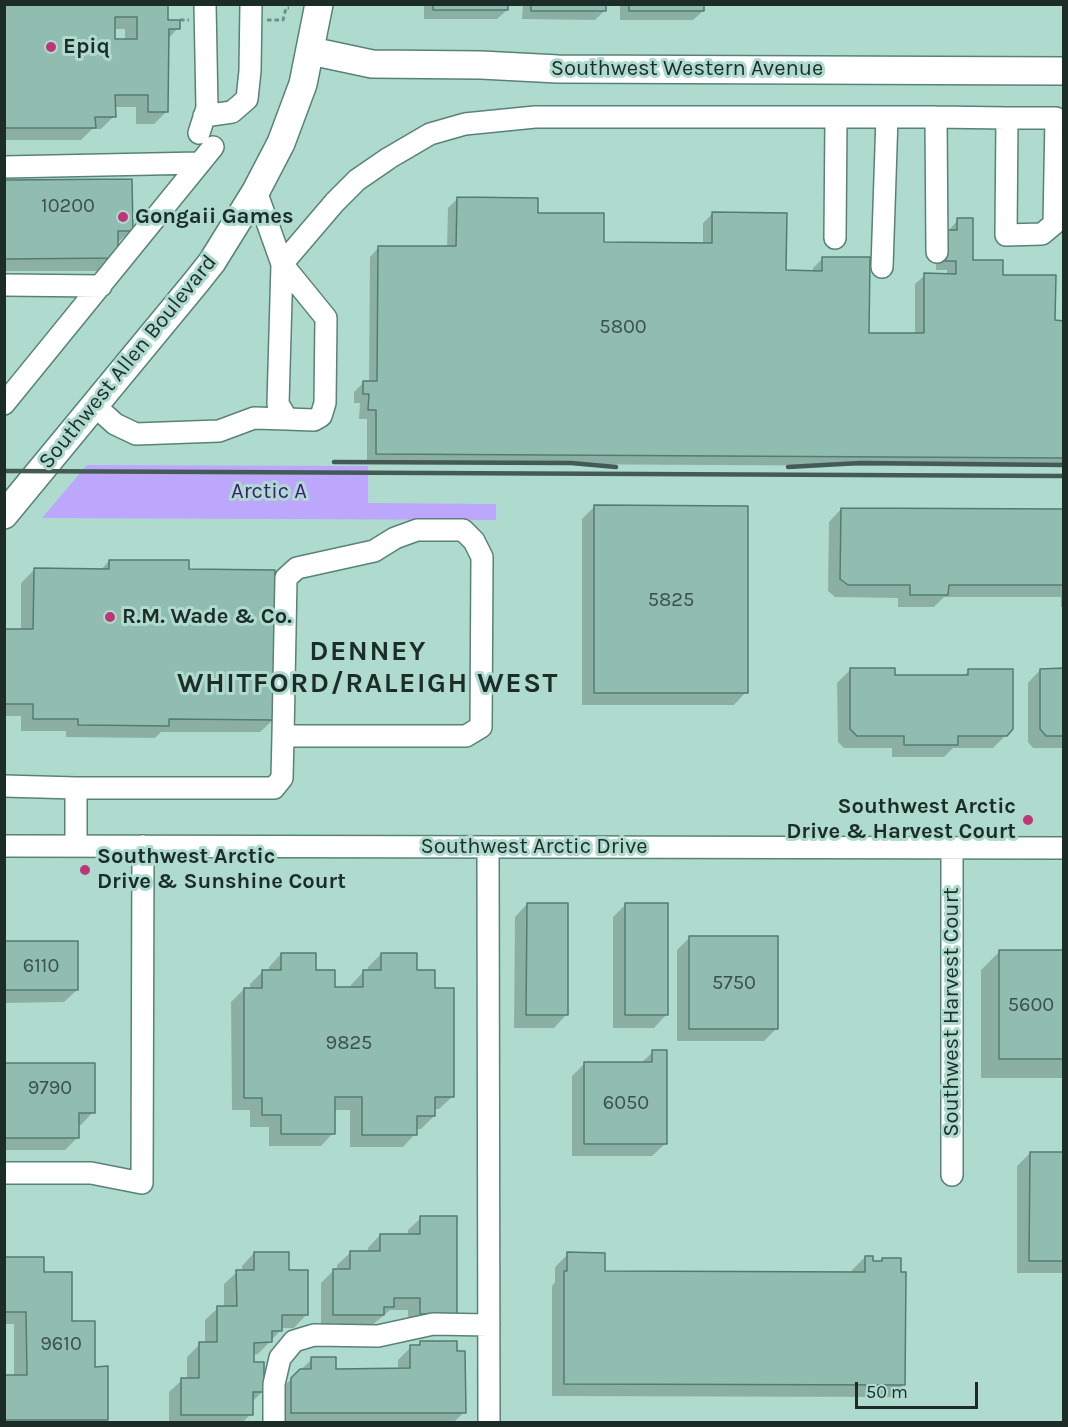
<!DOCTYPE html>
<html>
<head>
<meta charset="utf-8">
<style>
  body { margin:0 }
  #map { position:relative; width:1068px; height:1427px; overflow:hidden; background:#afdbce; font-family:Karla,sans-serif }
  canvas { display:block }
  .frame { position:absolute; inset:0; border:6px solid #1c2d28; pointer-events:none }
  .scale { position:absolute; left:855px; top:1382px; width:123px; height:27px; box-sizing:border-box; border:3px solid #1c2d28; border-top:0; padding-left:8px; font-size:18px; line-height:21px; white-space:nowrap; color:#1c2d28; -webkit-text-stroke:4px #afdbce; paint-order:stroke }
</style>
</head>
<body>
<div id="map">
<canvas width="1068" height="1427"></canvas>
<div class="frame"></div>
<div class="scale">50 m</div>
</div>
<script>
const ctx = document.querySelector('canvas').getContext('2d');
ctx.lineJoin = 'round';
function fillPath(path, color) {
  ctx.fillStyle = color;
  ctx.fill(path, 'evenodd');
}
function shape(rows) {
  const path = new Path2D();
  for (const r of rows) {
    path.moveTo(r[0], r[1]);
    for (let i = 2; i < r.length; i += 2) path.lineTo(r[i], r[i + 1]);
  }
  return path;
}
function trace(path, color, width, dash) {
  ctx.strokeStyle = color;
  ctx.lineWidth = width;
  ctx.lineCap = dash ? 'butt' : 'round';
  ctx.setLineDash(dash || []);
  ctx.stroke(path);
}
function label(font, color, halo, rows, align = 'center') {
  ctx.font = font + ' Karla,sans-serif';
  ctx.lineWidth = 6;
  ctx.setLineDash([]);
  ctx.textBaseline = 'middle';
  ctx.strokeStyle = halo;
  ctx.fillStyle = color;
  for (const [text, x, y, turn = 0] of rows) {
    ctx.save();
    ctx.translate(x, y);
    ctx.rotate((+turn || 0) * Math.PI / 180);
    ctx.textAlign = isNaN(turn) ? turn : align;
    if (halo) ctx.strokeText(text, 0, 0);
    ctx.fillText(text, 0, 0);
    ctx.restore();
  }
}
fillPath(shape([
  [87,465,368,466,368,503,496,504,496,520,42,518]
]), '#bca7fd');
fillPath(shape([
  [4,4,167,4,167,21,178,28,167,40,167,111,154,124,136,124,136,107,114,107,114,116,101,129,92,129,81,140,4,140],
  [113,29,125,29,125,40,113,40],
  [424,4,507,4,507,10,497,19,424,19],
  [523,4,605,4,605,10,595,20,522,19],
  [620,4,702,4,703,11,693,20,620,20],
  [4,181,131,231,117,243,104,271,4,271],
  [457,199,536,214,603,244,703,244,703,223,713,213,785,272,813,272,813,268,823,258,867,335,915,335,915,284,925,275,947,275,947,270,936,270,936,241,948,231,958,220,971,261,1001,277,1054,322,1064,322,1064,467,367,463,367,419,359,419,360,403,354,403,354,392,363,383,369,383,370,257,379,247,447,248,448,208],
  [595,506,746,692,734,705,582,705,582,519],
  [841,509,1064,510,1064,607,1061,607,1061,597,944,597,934,607,898,607,898,598,835,597,828,591,829,522],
  [109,561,188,571,273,720,260,732,161,732,155,738,66,737,66,731,21,731,21,716,4,716,4,630,21,630,21,583,34,570,101,570],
  [850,670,894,676,963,676,969,671,1012,729,993,748,953,748,944,757,892,757,892,748,844,748,838,742,837,683],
  [1040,670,1064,670,1064,748,1033,748,1028,742,1028,683],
  [527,904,566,1015,554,1028,514,1028,515,917],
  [626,904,666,1015,654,1028,613,1028,613,917],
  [690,937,777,1028,764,1041,677,1041,677,950],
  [4,943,77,990,64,1002,4,1003],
  [999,952,1064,952,1064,1078,981,1078,981,970],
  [281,954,315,971,333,988,351,988,351,985,363,972,368,972,368,967,381,954,416,972,434,990,452,1097,439,1109,434,1109,434,1116,421,1129,415,1129,415,1134,403,1147,350,1147,350,1110,333,1110,333,1133,321,1146,269,1146,269,1127,250,1127,250,1110,232,1110,231,1002,244,989,250,989,250,984,263,971,269,971,269,967],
  [653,1052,665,1144,652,1156,572,1156,572,1076,585,1063,641,1063],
  [4,1065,93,1112,81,1125,77,1125,77,1138,65,1150,4,1150],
  [1030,1153,1064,1153,1064,1273,1017,1273,1017,1166],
  [421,1218,456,1314,408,1326,408,1310,390,1310,370,1327,321,1328,321,1283,334,1270,337,1270,337,1265,350,1253,368,1253,368,1248,380,1235,408,1235,408,1230],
  [254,1253,287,1271,306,1315,294,1328,281,1328,281,1330,258,1354,253,1355,253,1364,262,1392,251,1403,251,1414,243,1422,169,1422,169,1392,182,1380,187,1380,187,1357,200,1344,205,1344,205,1320,218,1308,224,1308,224,1284,237,1272,242,1272,242,1266],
  [568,1254,604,1273,852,1273,852,1270,865,1257,872,1263,880,1263,883,1260,904,1384,891,1397,552,1396,552,1286,555,1282,555,1267],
  [4,1258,71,1323,94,1368,106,1420,103,1422,4,1422,4,1376,14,1376,14,1324,4,1324],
  [420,1343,464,1412,454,1422,278,1422,278,1392,312,1359,334,1370,398,1370,398,1360,411,1347,416,1347]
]), '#0003');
const building = shape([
  [4,4,168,4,168,20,180,20,180,29,169,29,168,112,148,112,148,95,115,95,116,117,95,117,96,128,4,128,4,4],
  [115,17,137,17,137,39,115,39,115,17],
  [433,4,508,4,508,10,433,10,433,4],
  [531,4,606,4,606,11,531,11,531,4],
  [629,4,704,4,704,11,629,11,629,4],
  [132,179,133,231,118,231,118,258,4,259,4,180,132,179],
  [457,197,538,198,538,213,604,213,604,242,712,243,712,212,787,213,786,270,822,271,822,257,870,257,869,333,924,333,924,273,956,274,956,261,945,261,945,230,957,230,957,218,973,218,973,260,1003,260,1003,275,1056,275,1055,320,1064,321,1064,458,376,454,376,410,368,410,369,394,363,394,363,381,377,381,378,246,456,246,457,197],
  [594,505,748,506,748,693,594,693,594,505],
  [841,508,1064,509,1064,585,949,585,948,595,910,595,910,585,848,585,840,579,841,508],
  [109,560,189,560,189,569,275,570,274,720,169,719,169,726,78,725,78,719,33,719,33,704,4,704,4,629,33,629,34,568,109,569,109,560],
  [850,668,895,668,895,675,968,675,968,669,1013,669,1013,729,1007,736,958,736,958,745,904,745,904,736,857,736,850,729,850,668],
  [1064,668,1064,736,1046,736,1040,729,1040,669,1064,668],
  [527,903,568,903,568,1015,526,1015,527,903],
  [625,903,668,903,668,1015,625,1015,625,903],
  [689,936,778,936,778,1029,689,1029,689,936],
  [4,941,78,941,78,990,4,990,4,941],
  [999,950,1064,950,1064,1059,999,1059,999,950],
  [281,953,316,953,316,970,335,970,335,987,363,987,363,970,381,970,381,953,417,953,417,970,435,970,435,988,454,988,454,1097,435,1097,435,1116,417,1116,417,1135,362,1135,362,1097,335,1097,335,1134,281,1134,281,1115,262,1115,262,1098,244,1098,244,988,262,988,262,970,281,970,281,953],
  [652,1050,667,1050,667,1144,584,1144,584,1062,652,1062,652,1050],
  [4,1063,95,1063,95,1113,79,1113,79,1138,4,1138,4,1063],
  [1030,1152,1064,1152,1064,1261,1029,1261,1030,1152],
  [420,1216,457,1216,457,1314,420,1314,420,1298,394,1298,394,1307,384,1307,384,1315,333,1315,333,1269,350,1269,350,1251,380,1251,380,1234,420,1234,420,1216],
  [254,1252,289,1252,289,1270,308,1270,308,1315,282,1315,282,1331,272,1331,272,1342,254,1343,254,1362,264,1362,264,1392,253,1392,253,1415,181,1415,181,1378,199,1378,199,1342,217,1342,217,1306,237,1306,236,1270,254,1270,254,1252],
  [567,1252,605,1253,605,1271,865,1272,865,1256,873,1256,873,1261,882,1261,882,1258,901,1258,901,1272,906,1272,905,1385,564,1384,564,1271,567,1271,567,1252],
  [4,1257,44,1257,44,1272,72,1272,72,1321,95,1321,95,1367,108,1366,108,1420,4,1420,4,1375,27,1375,26,1312,4,1312,4,1257],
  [420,1341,457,1341,457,1351,465,1351,466,1413,291,1413,291,1378,300,1369,311,1369,311,1357,336,1357,336,1369,410,1368,410,1345,420,1345,420,1341]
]);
fillPath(building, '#91bcb0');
trace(building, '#537c71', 1.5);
const minor = shape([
  [204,116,232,112,247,99,250,71,251,4],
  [936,117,937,252],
  [199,133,207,108,205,4],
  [4,167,200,163],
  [256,191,282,264,278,404,287,419,314,420,321,416,325,403,326,318,282,264,335,202,357,180,389,158,430,134,465,124,535,117,936,117,1007,118,1056,118,1054,224,1042,234,1006,235,1007,118],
  [835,238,836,117],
  [882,267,887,117],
  [4,285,101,286],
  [4,404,213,147],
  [94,405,115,424,136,434,219,431,254,418,287,419],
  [4,786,76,788],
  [4,846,1064,848],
  [76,846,76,788,274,788,282,778,283,736,286,578,297,568,374,551,395,538,417,530,463,530,474,541,482,557,481,727,466,736,283,736],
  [488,847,489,1422],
  [4,1173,91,1173,142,1183,143,846],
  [952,1175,952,848],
  [274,1422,274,1384,280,1358,294,1341,314,1335,378,1336,433,1324,489,1325]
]);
const major = shape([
  [311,51,372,64,481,65,558,69,1064,71],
  [4,515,197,281,212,262,256,191,281,143,303,84,319,4]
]);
trace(minor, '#588276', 24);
trace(major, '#588276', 30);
trace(shape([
  [180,20,189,20],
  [267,20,283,20,286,8,289,8]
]), '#6f9086', 3, [4.5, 3]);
trace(minor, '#fff', 21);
trace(major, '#fff', 27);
trace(shape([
  [334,462,571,463,616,467],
  [788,467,860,463,1064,465],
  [4,471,1064,476]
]), '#435b54', 4.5);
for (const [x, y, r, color] of [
  [51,47,6,"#bd3677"],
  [123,217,6,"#bd3677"],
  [110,617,6,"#bd3677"],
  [1028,820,6,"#bd3677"],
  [85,870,6,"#bd3677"]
]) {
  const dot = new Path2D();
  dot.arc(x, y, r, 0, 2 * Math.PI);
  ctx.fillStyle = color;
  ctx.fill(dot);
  trace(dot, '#afdbce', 2);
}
label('20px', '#39514a', null, [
  ["10200",68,206],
  ["5800",623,327],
  ["5825",671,600],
  ["6110",41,966],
  ["5750",734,983],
  ["5600",1031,1005],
  ["9825",349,1043],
  ["9790",50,1088],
  ["6050",626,1103],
  ["9610",61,1344]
]);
label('bold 22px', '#1c2d28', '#afdbce', [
  ["Epiq",63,47],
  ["Gongaii Games",135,217],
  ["R.M. Wade & Co.",122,617],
  ["Southwest Arctic",1016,807,"right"],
  ["Drive & Harvest Court",1016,832,"right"],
  ["Southwest Arctic",97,857],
  ["Drive & Sunshine Court",97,882]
], 'left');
label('22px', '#1c2d28', '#afdbce', [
  ["Southwest Western Avenue",687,69],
  ["Southwest Allen Boulevard",128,362,-51],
  ["Southwest Arctic Drive",534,847],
  ["Southwest Harvest Court",952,1012,-90]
]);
label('22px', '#41187c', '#afdbce', [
  ["Arctic A",269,492]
]);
ctx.letterSpacing = '1.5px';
label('bold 28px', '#1c2d28', '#afdbce', [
  ["DENNEY",368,652],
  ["WHITFORD/RALEIGH WEST",368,684]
]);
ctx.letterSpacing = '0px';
</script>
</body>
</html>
